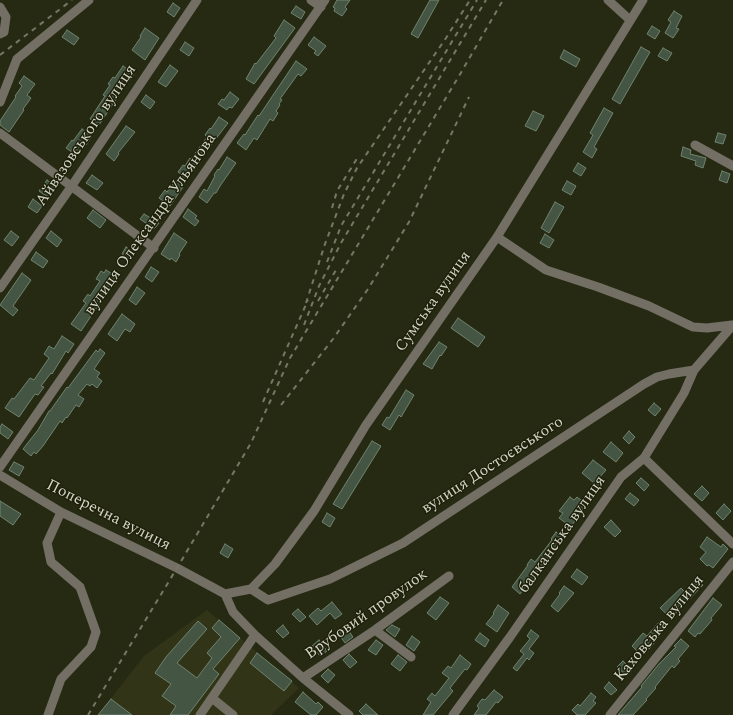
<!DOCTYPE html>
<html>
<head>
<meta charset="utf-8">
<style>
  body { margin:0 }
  canvas { display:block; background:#272a13 }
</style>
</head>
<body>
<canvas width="733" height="715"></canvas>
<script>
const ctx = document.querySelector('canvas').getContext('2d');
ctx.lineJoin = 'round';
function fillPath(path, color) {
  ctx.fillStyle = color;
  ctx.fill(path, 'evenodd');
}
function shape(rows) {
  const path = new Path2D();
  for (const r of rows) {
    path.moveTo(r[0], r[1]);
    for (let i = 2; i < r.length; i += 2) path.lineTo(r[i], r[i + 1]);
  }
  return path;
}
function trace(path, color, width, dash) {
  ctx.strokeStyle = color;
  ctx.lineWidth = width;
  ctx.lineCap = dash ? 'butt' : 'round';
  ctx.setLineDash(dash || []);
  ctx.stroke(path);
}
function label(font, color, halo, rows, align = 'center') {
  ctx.font = font + ' Spectral,serif';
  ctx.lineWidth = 3;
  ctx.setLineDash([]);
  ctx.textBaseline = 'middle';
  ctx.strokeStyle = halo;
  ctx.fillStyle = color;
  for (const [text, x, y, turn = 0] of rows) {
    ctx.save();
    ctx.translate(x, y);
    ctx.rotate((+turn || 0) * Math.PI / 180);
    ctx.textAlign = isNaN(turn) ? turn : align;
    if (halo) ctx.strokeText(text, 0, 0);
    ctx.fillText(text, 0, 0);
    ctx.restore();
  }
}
fillPath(shape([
  [207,610,299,688,271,715,98,715,144,656]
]), '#313416');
const building = shape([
  [337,0,350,0,345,7,347,9,342,16,334,11,335,8,333,7,337,0],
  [430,0,439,0,418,38,411,34,430,0],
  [173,3,180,8,174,17,167,12,173,3],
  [296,6,305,12,301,19,291,13,296,6],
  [674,11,682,16,676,28,679,29,673,38,665,33,671,22,668,20,674,11],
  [284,20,295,28,254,84,246,79,255,63,256,64,276,38,274,36,284,20],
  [652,26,660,31,655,39,647,34,652,26],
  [145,28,159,38,145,60,132,50,141,37,140,36,145,28],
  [67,30,79,38,74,45,62,37,67,30],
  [314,37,326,46,318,56,314,53,316,51,308,45,314,37],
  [185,42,194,48,189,56,180,50,185,42],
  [641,47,650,52,620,104,612,99,641,47],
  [663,48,672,53,667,61,658,56,663,48],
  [564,50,580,59,576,67,560,58,564,50],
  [296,61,307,69,301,76,298,74,280,99,282,100,279,104,280,105,276,111,278,113,273,121,270,119,257,140,254,138,246,150,237,143,244,134,245,135,258,115,259,116,296,61],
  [170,65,178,71,166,87,158,82,170,65],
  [123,66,134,74,129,81,125,77,115,92,119,95,99,125,90,119,105,96,103,95,110,85,108,84,113,77,115,78,123,66],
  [24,76,35,84,27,95,31,98,23,109,24,110,9,132,0,125,0,121,16,97,15,96,22,86,19,83,24,76],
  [230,92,239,99,232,108,229,107,227,110,218,104,222,99,224,100,230,92],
  [146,95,155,102,150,109,141,102,146,95],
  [604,108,613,113,594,147,597,149,592,158,583,152,593,135,590,133,604,108],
  [533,111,544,116,536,131,525,126,533,111],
  [219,117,228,123,201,158,195,169,181,186,183,187,170,206,159,198,165,190,167,192,181,174,178,172,183,165,185,166,190,158,191,159,207,137,205,135,210,128,211,129,219,117],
  [126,126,135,132,118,153,119,154,114,161,106,154,126,126],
  [82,129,92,136,86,145,84,144,76,155,66,148,72,140,73,141,82,129],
  [718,133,726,135,723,144,715,142,718,133],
  [683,147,691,150,690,154,706,158,703,168,695,165,696,161,681,156,683,147],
  [227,157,236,163,220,186,216,193,214,193,207,203,199,197,204,189,207,191,215,176,214,175,218,169,219,170,227,157],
  [578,163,586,168,581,176,573,171,578,163],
  [722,171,730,174,727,183,719,180,722,171],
  [92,175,103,183,97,190,86,183,92,175],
  [47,180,56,187,49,198,39,191,47,180],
  [567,181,576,186,571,195,562,190,567,181],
  [33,199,42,206,37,213,28,207,33,199],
  [555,202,564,207,549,233,541,228,555,202],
  [188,209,197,216,195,218,199,221,195,226,183,217,188,209],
  [93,210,106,220,100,228,87,218,93,210],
  [144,214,159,223,154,229,140,219,144,214],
  [11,231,19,237,12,246,4,240,11,231],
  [51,231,62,240,57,247,46,238,51,231],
  [174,233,187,242,179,254,180,255,176,262,171,258,170,260,161,254,174,233],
  [545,234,554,240,549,248,540,243,545,234],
  [126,247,135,253,131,260,122,254,126,247],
  [36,252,48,261,43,268,31,260,36,252],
  [151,267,159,272,152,282,145,277,151,267],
  [106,270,117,277,81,331,71,324,86,303,83,301,88,294,90,296,100,281,96,279,101,271,104,273,106,270],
  [22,273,31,280,13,306,18,310,13,316,0,305,22,273],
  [137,287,145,293,136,305,129,300,137,287],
  [122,314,135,324,130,332,125,329,117,341,108,334,122,314],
  [458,318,485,337,478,347,451,328,458,318],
  [62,336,74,344,68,353,66,351,52,374,51,373,41,386,44,387,38,395,35,394,19,417,5,408,12,398,14,399,30,378,34,380,49,358,44,354,49,346,54,349,62,336],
  [439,342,447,347,441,356,440,355,432,369,423,364,439,342],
  [100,349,105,353,94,369,100,373,97,377,102,381,97,388,92,384,90,386,87,384,78,395,84,399,79,407,76,405,67,418,66,417,62,423,60,421,43,446,36,454,34,452,31,456,23,449,38,430,49,411,50,411,67,387,68,388,96,350,98,352,100,349],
  [406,390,414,395,401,417,399,415,390,430,382,425,387,417,389,418,406,390],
  [654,403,661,409,655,416,648,410,654,403],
  [2,424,13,432,8,439,0,433,0,427,2,424],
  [629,431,635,437,629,444,623,438,629,431],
  [372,441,381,446,342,509,333,504,372,441],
  [611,442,623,453,616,462,603,452,611,442],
  [593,460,606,470,599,478,604,482,600,488,582,473,593,460],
  [14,462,24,467,19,476,9,470,14,462],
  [641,478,649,485,644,491,636,483,641,478],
  [702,486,709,493,702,501,694,494,702,486],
  [630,493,639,500,634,506,625,499,630,493],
  [570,497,574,500,577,497,586,504,571,527,559,518,563,513,559,511,570,497],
  [0,501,21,514,13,525,0,516,0,501],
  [724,504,731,511,723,520,716,513,724,504],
  [327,513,335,518,330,527,322,522,327,513],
  [611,520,621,531,615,537,604,527,611,520],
  [556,532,563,538,554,553,548,560,547,559,533,578,534,578,530,584,529,583,520,594,512,587,528,565,527,565,531,559,535,562,552,540,551,539,556,532],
  [707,537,721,547,723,544,728,549,713,568,709,565,707,566,700,559,706,552,700,547,707,537],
  [225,544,233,549,228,558,220,553,225,544],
  [577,569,588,577,582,585,571,577,577,569],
  [696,579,703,585,671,618,660,608,681,588,685,592,696,579],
  [564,586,574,593,558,612,551,606,560,594,559,593,564,586],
  [440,597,449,603,436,620,427,613,440,597],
  [713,598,722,605,711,618,712,620,700,634,698,633,695,637,688,631,713,598],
  [332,602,342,614,335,619,330,613,317,625,309,616,318,608,321,611,332,602],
  [498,605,509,613,497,632,486,624,494,614,493,613,498,605],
  [298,609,306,617,300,622,292,614,298,609],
  [219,620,240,638,213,669,219,674,188,715,170,715,176,706,162,696,171,684,155,673,166,657,198,621,207,629,177,663,197,678,212,658,207,653,221,637,212,628,219,620],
  [660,621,666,626,655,642,649,649,643,645,637,651,632,646,643,633,647,636,660,621],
  [283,625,289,633,283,638,276,631,283,625],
  [392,625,400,629,395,637,386,630,392,625],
  [346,627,353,637,345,643,338,633,346,627],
  [531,630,539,636,529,649,534,653,529,660,527,658,517,671,513,668,524,654,520,651,530,639,527,636,531,630],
  [480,633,489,640,485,647,475,640,480,633],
  [412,636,420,642,414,651,406,645,412,636],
  [681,639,689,646,678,659,680,661,674,668,672,666,655,687,656,688,646,699,647,700,633,715,618,715,642,687,641,686,659,664,676,647,674,646,681,639],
  [319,640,327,651,320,656,312,646,319,640],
  [376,640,383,645,376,655,368,650,376,640],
  [257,653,292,681,284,691,250,663,257,653],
  [349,654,357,662,350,668,343,660,349,654],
  [398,655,407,662,400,671,391,664,398,655],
  [460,655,471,664,467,670,465,669,450,688,453,691,433,715,423,715,431,702,427,699,432,693,435,696,449,678,442,673,448,666,451,668,460,655],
  [623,661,632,670,627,676,617,667,623,661],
  [328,669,335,675,328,683,321,676,328,669],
  [609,682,617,690,611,695,604,688,609,682],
  [494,690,503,697,498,703,496,702,486,715,474,715,479,708,477,706,482,699,485,700,494,690],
  [303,692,316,704,318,702,323,707,316,715,311,715,295,702,303,692],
  [591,693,596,697,593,701,596,703,585,715,577,715,572,710,578,704,580,706,591,693],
  [111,699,132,715,98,715,111,699],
  [366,704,378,715,363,715,359,711,366,704]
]);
fillPath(building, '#445643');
trace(building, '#6f836e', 1);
trace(shape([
  [311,0,321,7],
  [608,0,630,20],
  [0,7,6,17,4,32,0,34],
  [0,102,17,59,89,0],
  [0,133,154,248],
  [695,145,733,166],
  [497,237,546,270,598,287,649,306,693,327,707,328,732,325],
  [0,288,71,187,197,0],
  [644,458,733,544],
  [0,467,325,0],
  [0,475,61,512,177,568,225,594,233,612,255,635,303,678,349,715],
  [251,589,268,600,330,579,403,543,644,384,657,377,669,374,694,370,733,325],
  [225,594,251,589,275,564,314,511,366,425,497,237,643,0],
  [375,630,411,657],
  [303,678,375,630,449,576],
  [212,698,233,715],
  [48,715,61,679,91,647,96,632,80,587,51,562,47,543,61,512],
  [200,715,255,635],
  [453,715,510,637,621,477,644,458,684,393,694,370],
  [610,715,733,562]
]), '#746f64', 9);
trace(shape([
  [0,55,72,0],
  [332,208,337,191,358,157],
  [327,262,341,226,477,0],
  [318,301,336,270],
  [306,303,325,244,344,194,357,168,446,38,470,0],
  [304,325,319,286,341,243,486,0],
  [263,402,308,300],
  [281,405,333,339,368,289,409,222,469,97],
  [88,715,177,568,251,443,290,358,459,76,503,0]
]), '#757865', 2, [5, 5]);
label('16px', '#d3d5c7', '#1e200a', [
  ["Айвазовського вулиця",87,136,-56],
  ["вулиця Олександра Ульянова",151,225,-55],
  ["Сумська вулиця",434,302,-55],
  ["вулиця Достоєвського",493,466,-33],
  ["Поперечна вулиця",108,516,27],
  ["балканська вулиця",563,535,-55],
  ["Врубовий провулок",367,615,-35],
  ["Каховська вулиця",660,629,-51]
]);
</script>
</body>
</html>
